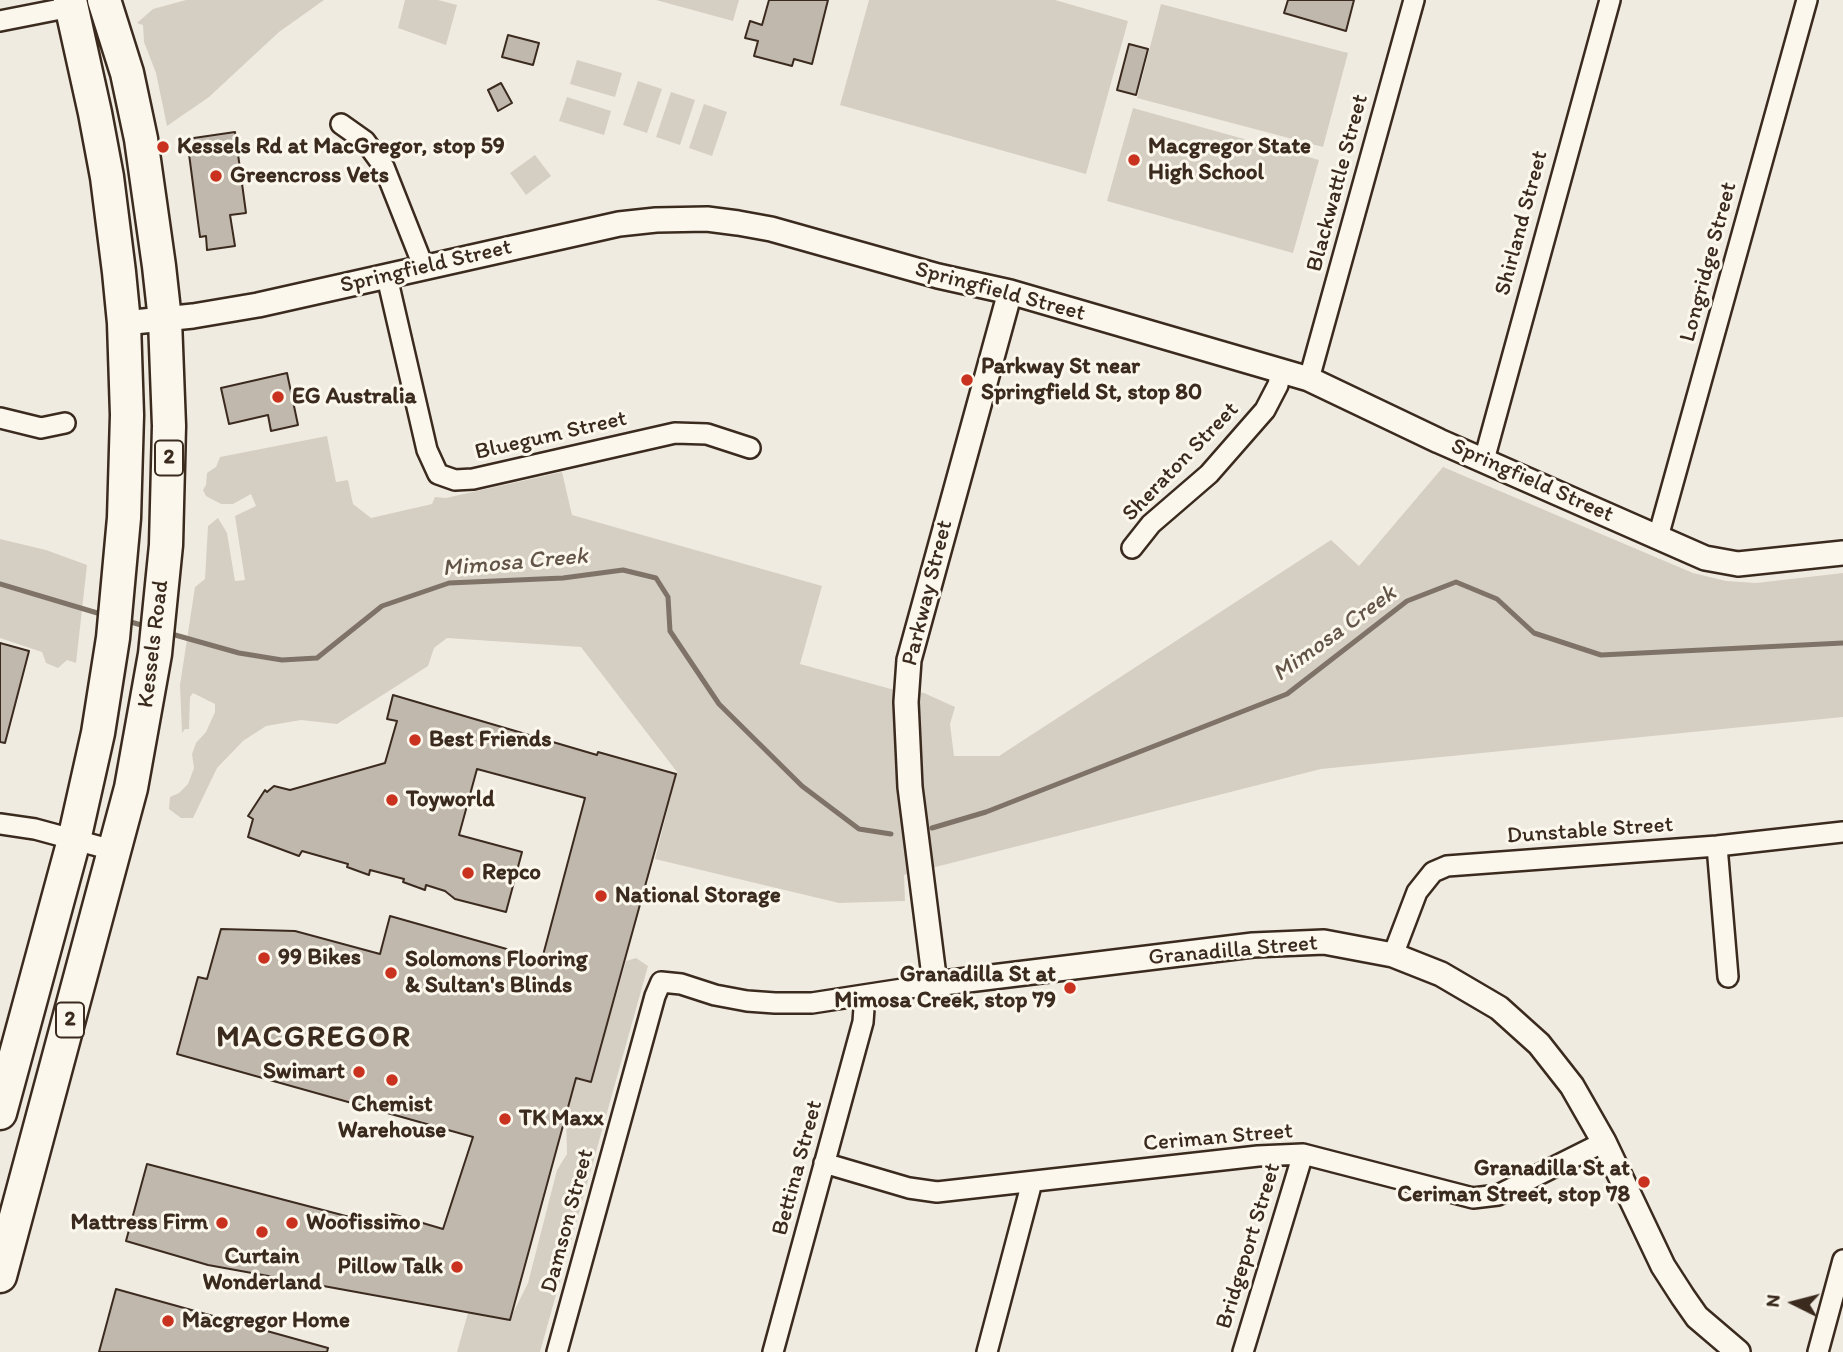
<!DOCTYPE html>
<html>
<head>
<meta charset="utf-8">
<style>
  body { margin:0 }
  #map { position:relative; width:1843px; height:1352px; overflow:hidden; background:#f0ebe0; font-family:Itim,sans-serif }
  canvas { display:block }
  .north { position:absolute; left:1759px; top:1268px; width:70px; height:70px; -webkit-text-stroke:5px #fbf7ec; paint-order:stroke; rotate:276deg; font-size:19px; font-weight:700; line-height:28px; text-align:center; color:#3b2a1e }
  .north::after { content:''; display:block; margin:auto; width:24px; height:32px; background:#3b2a1e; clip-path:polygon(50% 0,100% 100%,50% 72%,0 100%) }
</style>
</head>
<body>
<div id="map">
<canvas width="1843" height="1352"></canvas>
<div class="north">N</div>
</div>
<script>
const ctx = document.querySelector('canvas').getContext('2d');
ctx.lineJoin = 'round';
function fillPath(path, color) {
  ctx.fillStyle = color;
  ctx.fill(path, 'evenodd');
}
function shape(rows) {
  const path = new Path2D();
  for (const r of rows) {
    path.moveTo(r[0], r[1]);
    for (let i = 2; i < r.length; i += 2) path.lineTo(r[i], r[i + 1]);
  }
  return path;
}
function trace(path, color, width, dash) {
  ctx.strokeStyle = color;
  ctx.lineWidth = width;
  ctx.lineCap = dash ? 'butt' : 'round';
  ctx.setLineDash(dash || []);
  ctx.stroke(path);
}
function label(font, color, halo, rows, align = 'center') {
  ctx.font = font + ' Itim,sans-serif';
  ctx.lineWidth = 6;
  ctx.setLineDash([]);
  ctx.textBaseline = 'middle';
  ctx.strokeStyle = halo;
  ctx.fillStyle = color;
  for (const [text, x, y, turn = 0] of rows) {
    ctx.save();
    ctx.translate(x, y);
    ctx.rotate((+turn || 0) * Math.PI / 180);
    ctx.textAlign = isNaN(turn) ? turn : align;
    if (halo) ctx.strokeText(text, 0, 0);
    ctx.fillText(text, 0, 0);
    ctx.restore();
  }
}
fillPath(shape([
  [186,0,324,0,279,32,209,97,167,126,156,73,144,42,143,25,137,23,153,9],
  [405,0,438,0,457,5,446,45,398,28],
  [656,0,739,0,733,21],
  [869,0,1055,0,1128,21,1086,174,840,105],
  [1161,4,1348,53,1323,147,1137,98],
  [577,60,622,73,615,97,570,84],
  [638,81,662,89,647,133,623,125],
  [671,92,695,100,680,145,656,137],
  [567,97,611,111,604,135,559,121],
  [704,104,727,112,712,156,689,148],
  [1133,108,1319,160,1293,253,1107,201],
  [535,155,551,176,526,195,510,173],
  [327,436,336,482,348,480,353,504,371,518,432,504,435,497,446,498,562,472,572,515,822,586,800,664,891,689,924,693,955,707,950,724,954,756,999,756,1331,540,1359,566,1443,467,1693,573,1726,581,1756,583,1843,573,1843,717,1321,769,904,875,905,901,839,903,655,859,677,772,581,647,447,638,434,648,428,666,337,724,301,720,266,726,243,741,217,768,193,818,181,818,169,809,170,797,179,793,188,784,194,768,192,754,196,743,206,732,215,712,215,704,193,693,190,697,189,729,185,729,182,733,180,685,195,587,205,579,208,526,218,518,227,533,235,581,245,580,235,516,256,506,251,494,233,504,221,504,206,496,203,490,206,485,207,473,216,467,220,457],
  [0,539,46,550,87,565,76,663,67,660,58,668,46,663,42,652,0,638],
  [636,958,648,966,540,1352,457,1352,468,1313,510,1319,528,1283,557,1170,567,1154,566,1110,575,1078,591,1082,626,961]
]), '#d5cec3');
trace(shape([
  [0,584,104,615],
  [124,620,148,627],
  [168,633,239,653,282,660,317,658,382,606,449,583,563,578,623,570,656,578,668,597,670,631,719,704,802,786,859,829,891,834],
  [932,828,986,812,1287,694,1407,601,1456,582,1497,599,1534,633,1601,655,1843,643]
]), '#7f7367', 5);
const building = shape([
  [769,0,828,0,812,64,794,59,792,66,754,56,758,41,745,38,750,21,762,25,769,0],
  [1288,0,1354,0,1346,31,1284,13,1288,0],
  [508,35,539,43,533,65,502,57,508,35],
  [1129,44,1148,49,1136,95,1117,90,1129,44],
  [501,83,512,103,498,111,488,90,501,83],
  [235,132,246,213,230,215,235,246,207,250,206,236,200,237,187,139,235,132],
  [287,373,298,425,271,431,268,415,229,424,221,388,287,373],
  [0,643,29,651,5,743,0,742,0,643],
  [393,695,597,755,598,752,676,774,591,1082,576,1078,510,1320,208,1265,126,1241,147,1164,388,1227,392,1214,443,1229,473,1137,177,1054,198,977,207,979,221,929,295,931,380,954,390,916,542,959,585,798,477,769,459,835,522,852,506,912,455,899,445,891,426,885,425,890,403,882,404,879,370,870,369,875,347,867,348,864,302,851,299,856,248,837,253,819,248,816,265,790,267,792,274,786,290,790,385,763,397,721,387,719,393,695],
  [116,1289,328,1348,327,1352,99,1352,116,1289]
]);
fillPath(building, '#c0b8ad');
trace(building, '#3b2a1e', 2);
const minor = shape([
  [0,21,71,7],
  [341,124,365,141,384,167,424,268],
  [387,277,427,450,438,474,455,480,473,479,675,433,707,434,750,448],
  [1309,379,1414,0],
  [0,418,41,428,65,423],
  [1484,460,1610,0],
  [1658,537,1807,0],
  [1132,548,1151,524,1209,474,1265,410,1278,385,1281,370],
  [0,824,35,829,116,851],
  [1717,846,1728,977],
  [1393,955,1417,892,1433,872,1447,866,1717,846,1843,832],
  [824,1163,909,1188,937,1192,1258,1156,1303,1154,1473,1198,1498,1195,1604,1142],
  [557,1352,655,996,661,982,681,984,715,995,747,1001,775,1003,812,1003,935,984],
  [773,1352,863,1022,865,995],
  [987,1352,1032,1182],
  [1243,1352,1303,1154],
  [1818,1352,1843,1260]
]);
const tertiary = shape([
  [1010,292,909,660,906,702,910,787,935,984,1253,945,1324,942,1393,955,1441,974,1499,1008,1539,1044,1572,1086,1604,1142,1663,1266,1683,1297,1697,1317,1738,1352],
  [124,323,193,316,258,305,619,224,656,220,707,219,738,223,771,229,938,276,1010,292,1309,379,1439,441,1705,558,1738,564,1843,553]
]);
const trunk = shape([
  [0,1113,74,840,98,733,113,638,124,518,127,415,124,323,119,272,107,177,95,113,70,0],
  [0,1276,131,788,155,654,166,545,169,426,165,320,159,266,141,139,127,73,104,0]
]);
trace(minor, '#3b2a1e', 24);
trace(tertiary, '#3b2a1e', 28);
trace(trunk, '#3b2a1e', 37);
trace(minor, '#fbf7ec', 19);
trace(tertiary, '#fbf7ec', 23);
trace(trunk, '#fbf7ec', 32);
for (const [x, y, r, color] of [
  [163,147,7,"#c8321e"],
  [1134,160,7,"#c8321e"],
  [216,176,7,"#c8321e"],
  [967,380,7,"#c8321e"],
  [278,397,7,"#c8321e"],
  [415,740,7,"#c8321e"],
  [392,800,7,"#c8321e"],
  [468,873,7,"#c8321e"],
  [601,896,7,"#c8321e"],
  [264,958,7,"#c8321e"],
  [391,973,7,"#c8321e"],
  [1070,988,7,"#c8321e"],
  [359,1072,7,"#c8321e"],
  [392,1080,7,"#c8321e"],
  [505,1119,7,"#c8321e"],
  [1644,1182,7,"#c8321e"],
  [222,1223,7,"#c8321e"],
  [292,1223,7,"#c8321e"],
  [262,1232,7,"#c8321e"],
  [457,1267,7,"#c8321e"],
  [168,1321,7,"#c8321e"]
]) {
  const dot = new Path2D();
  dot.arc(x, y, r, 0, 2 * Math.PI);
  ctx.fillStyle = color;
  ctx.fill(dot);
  trace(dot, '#fbf7ec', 2.5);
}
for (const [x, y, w] of [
  [169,458,28],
  [70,1020,28]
]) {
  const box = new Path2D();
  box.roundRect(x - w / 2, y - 17.5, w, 35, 5);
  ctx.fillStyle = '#fbf7ec';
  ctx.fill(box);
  trace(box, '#3b2a1e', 2);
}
label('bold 21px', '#3b2a1e', null, [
  ["2",169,458],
  ["2",70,1020]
]);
label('bold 23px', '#3b2a1e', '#fbf7ec', [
  ["Kessels Rd at MacGregor, stop 59",177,147],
  ["Macgregor State",1148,147],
  ["High School",1148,173],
  ["Greencross Vets",230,176],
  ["Parkway St near",981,367],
  ["Springfield St, stop 80",981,393],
  ["EG Australia",292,397],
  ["Best Friends",429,740],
  ["Toyworld",406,800],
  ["Repco",482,873],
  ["National Storage",615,896],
  ["99 Bikes",278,958],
  ["Solomons Flooring",405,960],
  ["& Sultan's Blinds",405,986],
  ["Granadilla St at",1056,975,"right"],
  ["Mimosa Creek, stop 79",1056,1001,"right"],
  ["Swimart",345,1072,"right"],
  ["Chemist",392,1105,"center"],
  ["Warehouse",392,1131,"center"],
  ["TK Maxx",519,1119],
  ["Granadilla St at",1630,1169,"right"],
  ["Ceriman Street, stop 78",1630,1195,"right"],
  ["Mattress Firm",208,1223,"right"],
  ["Woofissimo",306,1223],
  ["Curtain",262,1257,"center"],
  ["Wonderland",262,1283,"center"],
  ["Pillow Talk",443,1267,"right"],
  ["Macgregor Home",182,1321]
], 'left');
label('23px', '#3b2a1e', '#fbf7ec', [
  ["Blackwattle Street",1338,183,-75],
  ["Shirland Street",1522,223,-75],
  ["Longridge Street",1709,262,-75],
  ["Springfield Street",426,267,-13],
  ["Springfield Street",1000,292,15],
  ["Bluegum Street",551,436,-13],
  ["Sheraton Street",1181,462,-46],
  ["Springfield Street",1532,481,24],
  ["Parkway Street",928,593,-76],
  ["Kessels Road",154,644,-83],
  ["Dunstable Street",1590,831,-4],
  ["Granadilla Street",1233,951,-5],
  ["Ceriman Street",1218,1138,-5],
  ["Bettina Street",798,1168,-75],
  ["Damson Street",568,1221,-75],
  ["Bridgeport Street",1249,1246,-73]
]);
label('italic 24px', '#635448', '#fbf7ec', [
  ["Mimosa Creek",515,563,-5],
  ["Mimosa Creek",1335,634,-36]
]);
ctx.letterSpacing = '2px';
label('bold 30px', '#3b2a1e', '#fbf7ec', [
  ["MACGREGOR",314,1038]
]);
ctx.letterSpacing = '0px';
</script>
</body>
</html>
